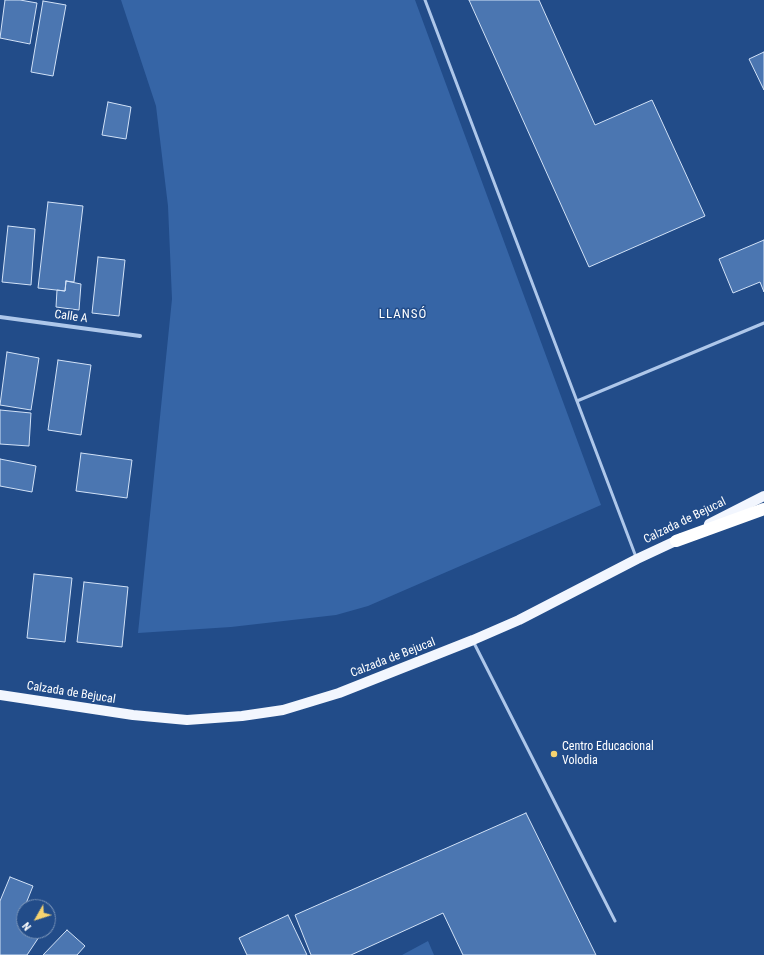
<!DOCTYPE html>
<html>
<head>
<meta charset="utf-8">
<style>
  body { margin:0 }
  #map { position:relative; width:764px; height:955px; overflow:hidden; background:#224c89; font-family:"Roboto Condensed",sans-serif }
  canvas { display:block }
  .north { position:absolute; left:16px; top:899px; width:40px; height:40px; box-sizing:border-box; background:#224c89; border:1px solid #7a94b8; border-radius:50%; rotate:231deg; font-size:11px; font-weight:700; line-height:16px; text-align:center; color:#fff }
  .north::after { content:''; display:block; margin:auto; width:14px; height:18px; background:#f6d370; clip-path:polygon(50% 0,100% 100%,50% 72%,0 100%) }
</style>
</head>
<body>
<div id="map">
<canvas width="764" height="955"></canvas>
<div class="north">N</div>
</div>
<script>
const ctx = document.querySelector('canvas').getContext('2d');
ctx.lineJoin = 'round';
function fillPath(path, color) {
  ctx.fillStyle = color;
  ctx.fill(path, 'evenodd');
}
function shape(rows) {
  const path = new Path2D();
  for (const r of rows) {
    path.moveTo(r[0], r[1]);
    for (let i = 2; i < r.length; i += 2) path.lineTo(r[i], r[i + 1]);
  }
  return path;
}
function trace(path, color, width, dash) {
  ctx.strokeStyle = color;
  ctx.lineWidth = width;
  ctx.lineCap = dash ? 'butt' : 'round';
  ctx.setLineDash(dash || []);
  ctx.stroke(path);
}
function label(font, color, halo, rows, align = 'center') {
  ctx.font = font + ' "Roboto Condensed",sans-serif';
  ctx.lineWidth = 3;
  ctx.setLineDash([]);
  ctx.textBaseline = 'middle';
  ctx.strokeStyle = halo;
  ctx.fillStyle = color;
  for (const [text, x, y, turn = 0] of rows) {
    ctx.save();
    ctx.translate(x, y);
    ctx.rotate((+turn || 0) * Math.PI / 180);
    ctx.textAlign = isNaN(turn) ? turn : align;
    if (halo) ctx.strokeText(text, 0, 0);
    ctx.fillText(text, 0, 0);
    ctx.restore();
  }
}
fillPath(shape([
  [121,0,415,0,601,505,368,606,336,615,231,627,138,633,172,299,168,206,156,106],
  [428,941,434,955,402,955]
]), '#3665a6');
const building = shape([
  [5,0,20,0,37,3,30,44,0,38,5,0],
  [469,0,539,0,595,125,652,100,705,216,589,267,469,0],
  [43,1,66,5,53,76,31,72,43,1],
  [764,52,764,90,749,59,764,52],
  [108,102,131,107,126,139,102,135,108,102],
  [48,202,83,206,74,282,66,281,65,291,38,288,48,202],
  [8,226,35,229,31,285,2,282,8,226],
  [764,240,764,292,760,282,733,293,719,259,764,240],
  [98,257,125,260,119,316,92,313,98,257],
  [66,281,81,284,79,310,56,307,57,290,65,291,66,281],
  [7,352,39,358,31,410,0,405,7,352],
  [58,360,91,365,81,435,48,430,58,360],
  [0,410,31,413,29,446,0,444,0,410],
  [81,453,132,460,127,498,76,491,81,453],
  [0,459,36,466,32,492,0,486,0,459],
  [34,574,72,578,65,642,27,638,34,574],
  [84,582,128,587,122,647,77,642,84,582],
  [526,813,596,955,463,955,443,913,351,955,311,955,295,915,526,813],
  [10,877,33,886,23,911,24,931,43,931,27,955,0,955,0,901,10,877],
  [288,915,307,955,247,955,239,938,288,915],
  [67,930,85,946,77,955,43,955,67,930]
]);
fillPath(building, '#4b76b1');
trace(building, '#d2e2f7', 1);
trace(shape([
  [425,0,636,557],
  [577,401,764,323],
  [473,641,615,921]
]), '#aec7ea', 3);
trace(shape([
  [0,317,140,336]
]), '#aec7ea', 4);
trace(shape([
  [709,524,764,496],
  [0,695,133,715,187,720,242,716,283,710,339,693,473,640,519,620,637,559,682,538]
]), '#f2f6fe', 10);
trace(shape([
  [676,541,764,509]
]), '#fff', 12);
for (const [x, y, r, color] of [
  [554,754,4,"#f6d370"]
]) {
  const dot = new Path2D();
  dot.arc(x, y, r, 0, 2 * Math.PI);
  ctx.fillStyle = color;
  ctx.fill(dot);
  trace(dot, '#224c89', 1.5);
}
label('12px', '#fff', '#224c89', [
  ["Calle A",71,317,8],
  ["Calzada de Bejucal",685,521,-26],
  ["Calzada de Bejucal",393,658,-21],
  ["Calzada de Bejucal",71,693,9]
]);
label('12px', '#fff', '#224c89', [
  ["Centro Educacional",562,747],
  ["Volodia",562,761]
], 'left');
ctx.letterSpacing = '1px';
label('13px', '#fff', '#224c89', [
  ["LLANSÓ",403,315]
]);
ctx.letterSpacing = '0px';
</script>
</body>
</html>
